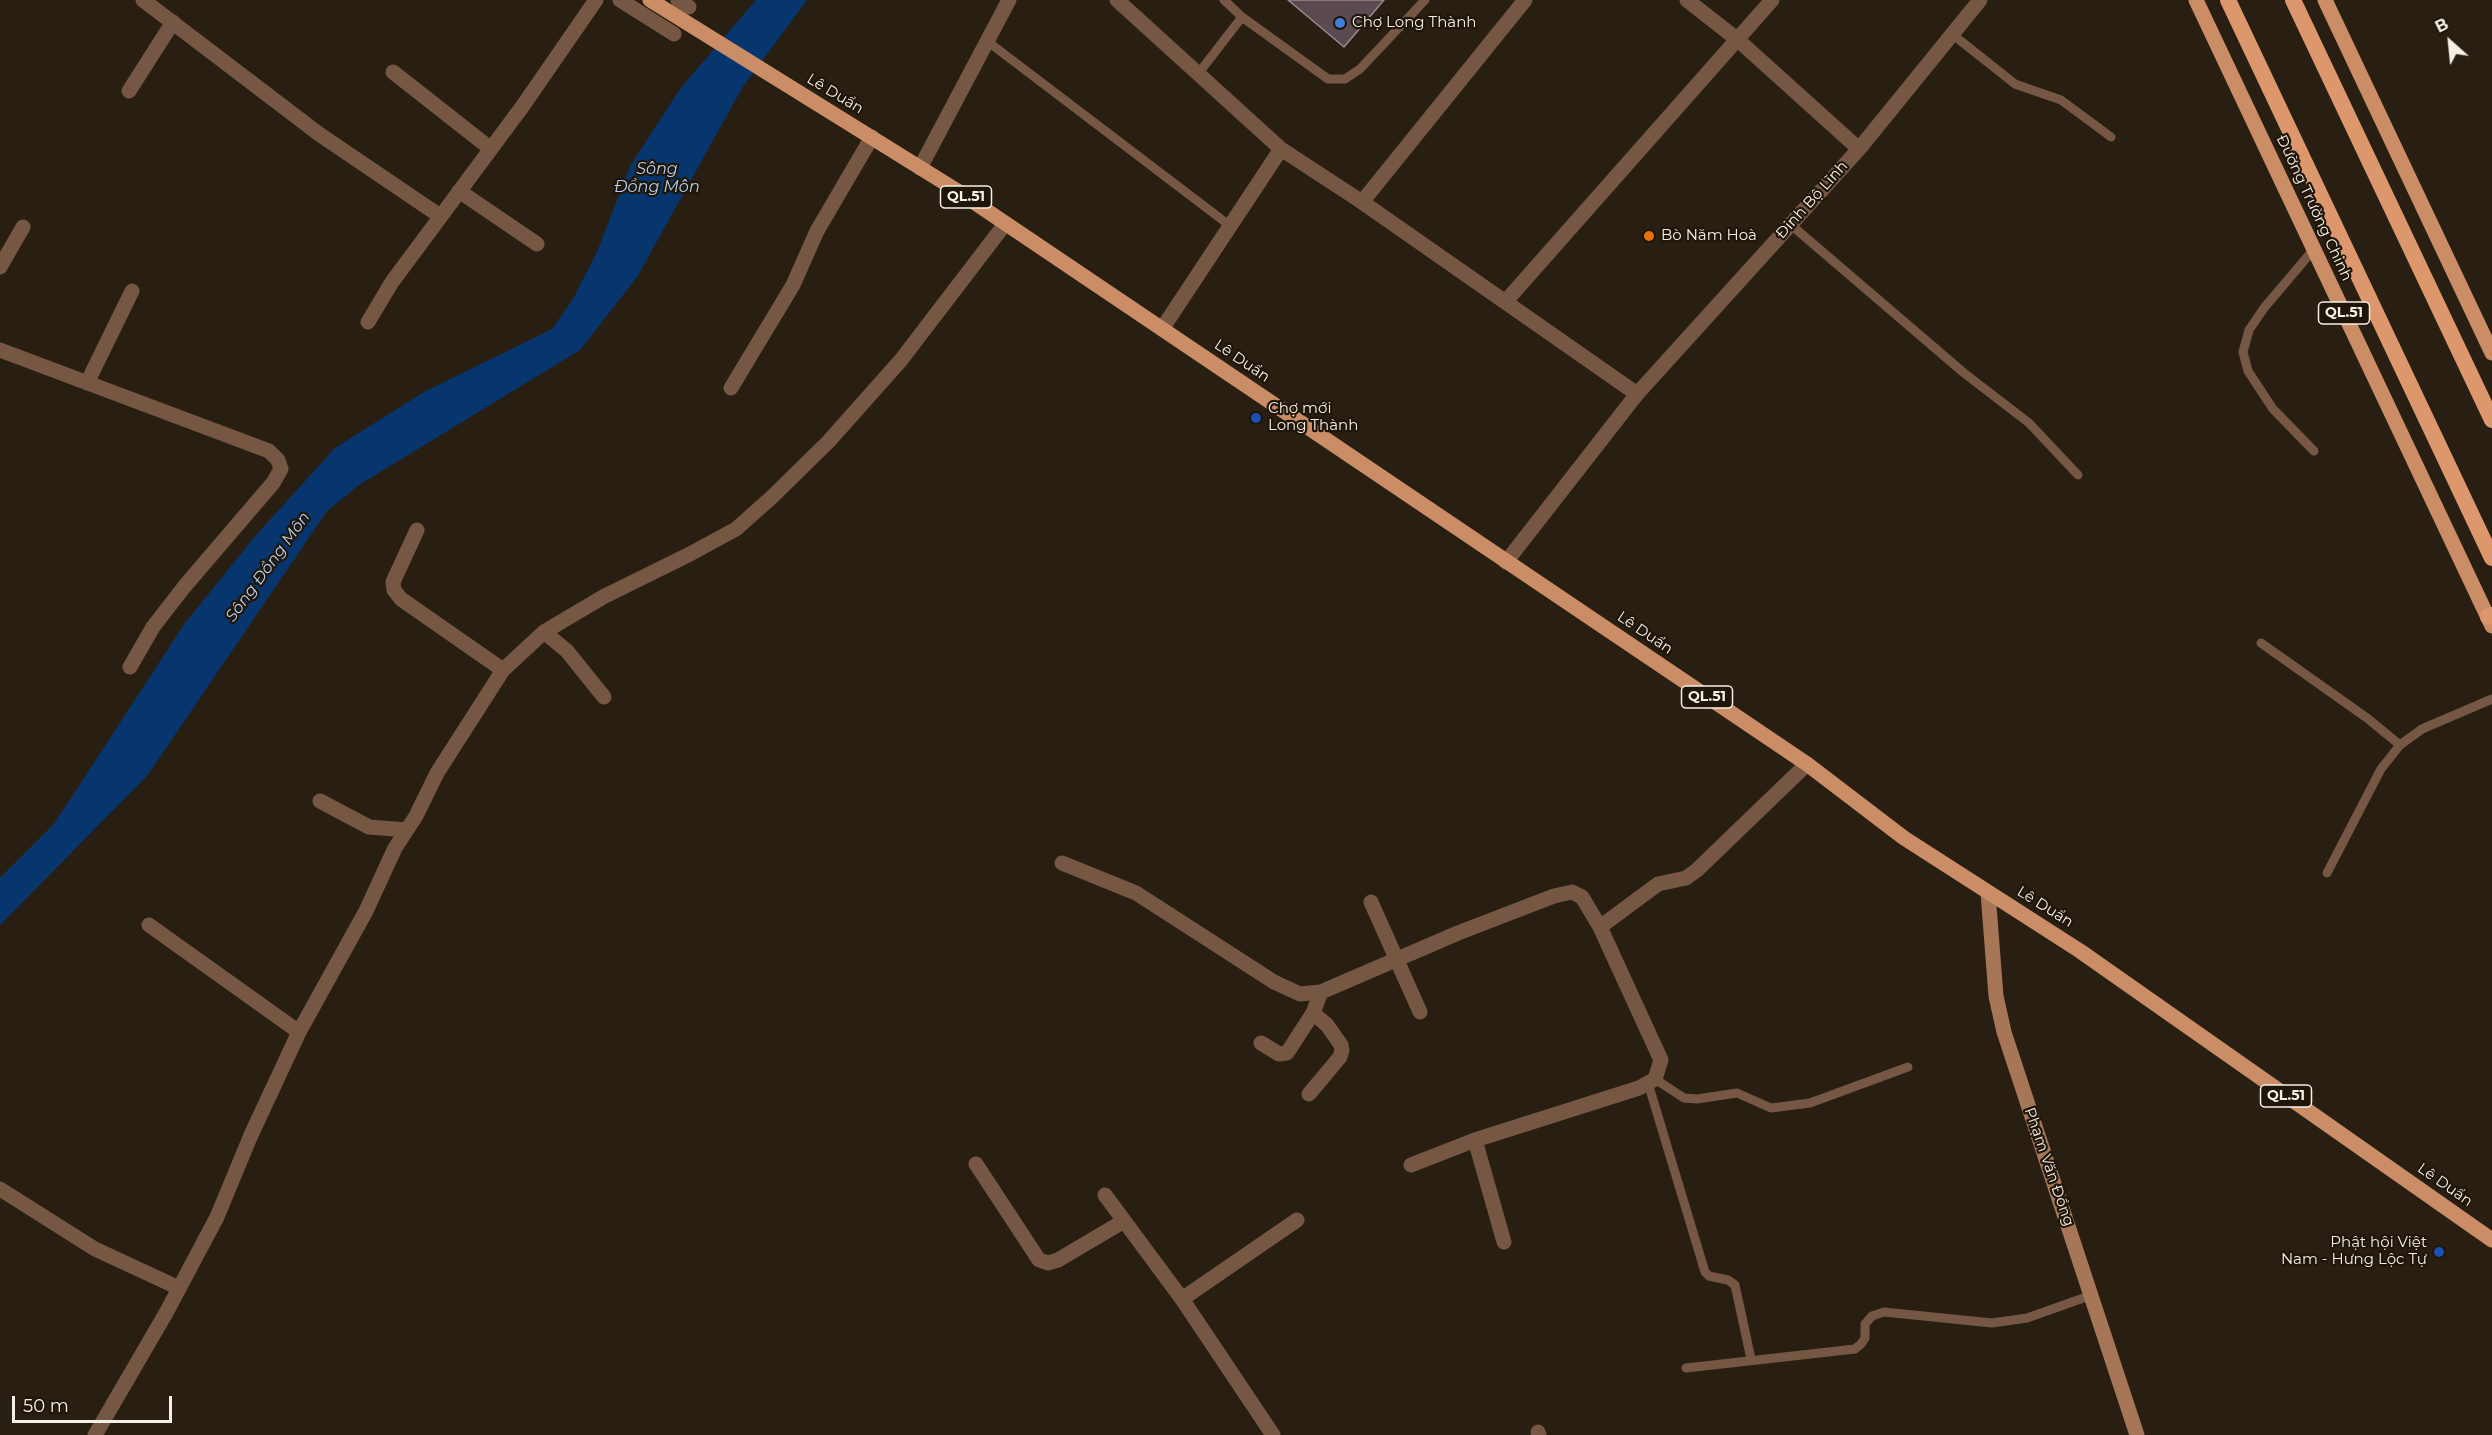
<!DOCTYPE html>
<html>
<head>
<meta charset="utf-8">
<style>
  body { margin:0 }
  #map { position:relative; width:2492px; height:1435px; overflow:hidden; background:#281f12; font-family:Montserrat,sans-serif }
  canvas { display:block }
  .north { position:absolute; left:2420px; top:12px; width:60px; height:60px; -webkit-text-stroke:4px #1f1609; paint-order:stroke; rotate:333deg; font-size:16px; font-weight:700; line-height:24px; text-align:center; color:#f6efe6 }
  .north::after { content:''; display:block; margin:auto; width:21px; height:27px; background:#f6efe6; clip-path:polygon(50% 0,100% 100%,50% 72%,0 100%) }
  .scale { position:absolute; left:12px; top:1396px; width:160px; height:27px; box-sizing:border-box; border:3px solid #f6efe6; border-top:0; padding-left:8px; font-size:18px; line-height:21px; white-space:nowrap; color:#f6efe6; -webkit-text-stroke:4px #1f1609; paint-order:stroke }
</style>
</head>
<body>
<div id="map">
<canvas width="2492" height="1435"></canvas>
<div class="north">B</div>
<div class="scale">50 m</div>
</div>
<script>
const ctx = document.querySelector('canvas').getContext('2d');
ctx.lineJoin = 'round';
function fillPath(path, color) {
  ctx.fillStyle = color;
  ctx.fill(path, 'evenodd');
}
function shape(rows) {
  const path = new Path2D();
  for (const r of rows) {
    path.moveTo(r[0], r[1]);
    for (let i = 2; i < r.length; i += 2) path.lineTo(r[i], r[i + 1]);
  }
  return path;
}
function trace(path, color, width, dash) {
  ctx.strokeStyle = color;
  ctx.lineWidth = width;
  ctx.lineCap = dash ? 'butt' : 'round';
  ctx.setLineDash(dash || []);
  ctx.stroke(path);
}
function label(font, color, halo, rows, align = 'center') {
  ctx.font = font + ' Montserrat,sans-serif';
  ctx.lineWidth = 4.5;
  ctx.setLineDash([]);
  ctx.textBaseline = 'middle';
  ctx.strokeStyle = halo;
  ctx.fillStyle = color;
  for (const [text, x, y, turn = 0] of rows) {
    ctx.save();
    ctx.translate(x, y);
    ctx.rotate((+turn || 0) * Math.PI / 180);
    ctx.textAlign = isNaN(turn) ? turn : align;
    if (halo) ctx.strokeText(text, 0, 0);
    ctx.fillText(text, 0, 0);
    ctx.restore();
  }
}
fillPath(shape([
  [756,0,807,0,742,88,637,277,580,350,359,485,327,511,147,776,0,925,0,878,54,824,185,623,257,534,335,448,424,392,552,329,573,299,597,252,630,166,680,89]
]), '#07366f');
const building = shape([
  [1288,0,1384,0,1344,47,1288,0]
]);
fillPath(building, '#5b4a52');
trace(building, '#9a8790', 1.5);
trace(shape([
  [1224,0,1242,17,1328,79,1345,79,1360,69,1425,0],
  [1952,34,2015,84,2061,100,2111,137],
  [987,41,1229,225],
  [1198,74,1242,17],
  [1790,224,1964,373,2029,423,2078,475],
  [2314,249,2264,308,2249,330,2243,352,2248,371,2273,409,2314,451],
  [2261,643,2367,718,2400,745],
  [2327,873,2381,769,2400,745,2422,729,2492,699],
  [1655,1079,1684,1098,1697,1099,1737,1093,1771,1108,1810,1103,1908,1067],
  [1648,1083,1705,1272,1709,1276,1728,1280,1735,1285,1751,1359],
  [1686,1368,1855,1349,1861,1344,1865,1338,1865,1324,1872,1316,1884,1312,1992,1323,2027,1318,2092,1295]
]), '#755744', 9);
trace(shape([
  [143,0,319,134,440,216],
  [620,0,674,34],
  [678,0,689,7],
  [1117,0,1281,149,1362,202,1637,394],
  [1687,0,1738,40,1859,149],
  [393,72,491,149],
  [129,91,173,22],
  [920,168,1009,0],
  [459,191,537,244],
  [1362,202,1525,0],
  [0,267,23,227],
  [1506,301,1772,0],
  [368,322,392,282,522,107,596,0],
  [1162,329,1281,149],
  [0,350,269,451,278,460,281,469,273,483,184,587,153,627,130,667],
  [87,383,132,291],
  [731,388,793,285,817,231,872,137],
  [417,530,393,582,394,590,401,599,503,670],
  [1506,562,1637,394,1859,149,1980,0],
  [544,632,567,651,604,697],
  [320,801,369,827,407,830],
  [1062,863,1136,893,1274,982,1300,994,1321,992,1458,933,1554,896,1572,892,1582,897,1600,927,1658,884,1686,878,1697,870,1807,764],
  [1371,902,1420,1012],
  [149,925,299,1032],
  [1261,1043,1279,1054,1287,1053,1313,1013,1321,992],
  [1309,1094,1340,1057,1342,1050,1341,1045,1327,1025,1313,1013],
  [1475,1140,1504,1242],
  [976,1164,1039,1260,1048,1263,1058,1260,1124,1221],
  [1411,1165,1475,1140,1639,1088,1655,1079,1661,1060,1600,927],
  [0,1189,95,1249,179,1288],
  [1105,1195,1182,1299,1273,1435],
  [1182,1299,1297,1220],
  [1538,1432,1539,1435],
  [95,1435,166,1313,217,1217,251,1135,299,1032,366,911,395,848,416,816,437,773,503,670,544,632,603,597,690,554,736,529,772,497,829,441,901,360,1005,224]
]), '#755744', 15);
trace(shape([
  [1988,893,1996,996,2004,1032,2137,1435]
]), '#a67657', 15);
trace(shape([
  [650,0,956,190,1260,395,1807,764,1904,838,2080,951,2492,1240],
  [2196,0,2492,626],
  [2325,0,2492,353]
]), '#cb8d65', 15);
trace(shape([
  [2228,0,2492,558],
  [2293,0,2492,420],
  [2488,617,2492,615]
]), '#dc986c', 16);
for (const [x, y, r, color] of [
  [1340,23,6,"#3f7fe0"],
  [1649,236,6,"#e8710a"],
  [1256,418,6,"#1a4fb4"],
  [2439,1252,6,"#1a4fb4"]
]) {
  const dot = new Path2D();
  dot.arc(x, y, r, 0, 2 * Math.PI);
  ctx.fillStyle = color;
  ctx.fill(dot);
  trace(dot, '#1f1609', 2);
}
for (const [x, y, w] of [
  [966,197,51],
  [2344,313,51],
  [1707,697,51],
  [2286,1096,51]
]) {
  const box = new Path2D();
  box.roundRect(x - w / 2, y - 11, w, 22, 4.5);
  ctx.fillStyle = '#1f1609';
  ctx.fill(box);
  trace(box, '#f6efe6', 1.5);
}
label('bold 14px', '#f6efe6', null, [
  ["QL.51",966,197],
  ["QL.51",2344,313],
  ["QL.51",1707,697],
  ["QL.51",2286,1096]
]);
label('15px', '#f6efe6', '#1f1609', [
  ["Chợ Long Thành",1352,23],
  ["Bò Năm Hoà",1661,236],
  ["Chợ mới",1268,409],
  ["Long Thành",1268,426],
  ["Phật hội Việt",2427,1243,"right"],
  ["Nam - Hưng Lộc Tự",2427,1260,"right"]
], 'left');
label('15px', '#f6efe6', '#1f1609', [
  ["Lê Duẩn",835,94,31],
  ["Đinh Bộ Lĩnh",1812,200,-48],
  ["Đường Trường Chinh",2314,208,65],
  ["Lê Duẩn",1242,361,34],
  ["Lê Duẩn",1645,633,34],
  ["Lê Duẩn",2045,907,32],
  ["Phạm Văn Đồng",2049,1167,71],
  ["Lê Duẩn",2445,1185,35]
]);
label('italic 16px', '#b6cff2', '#1f1609', [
  ["Sông",657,169],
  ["Đồng Môn",657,187],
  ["Sông Đồng Môn",268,567,-54]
]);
</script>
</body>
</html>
